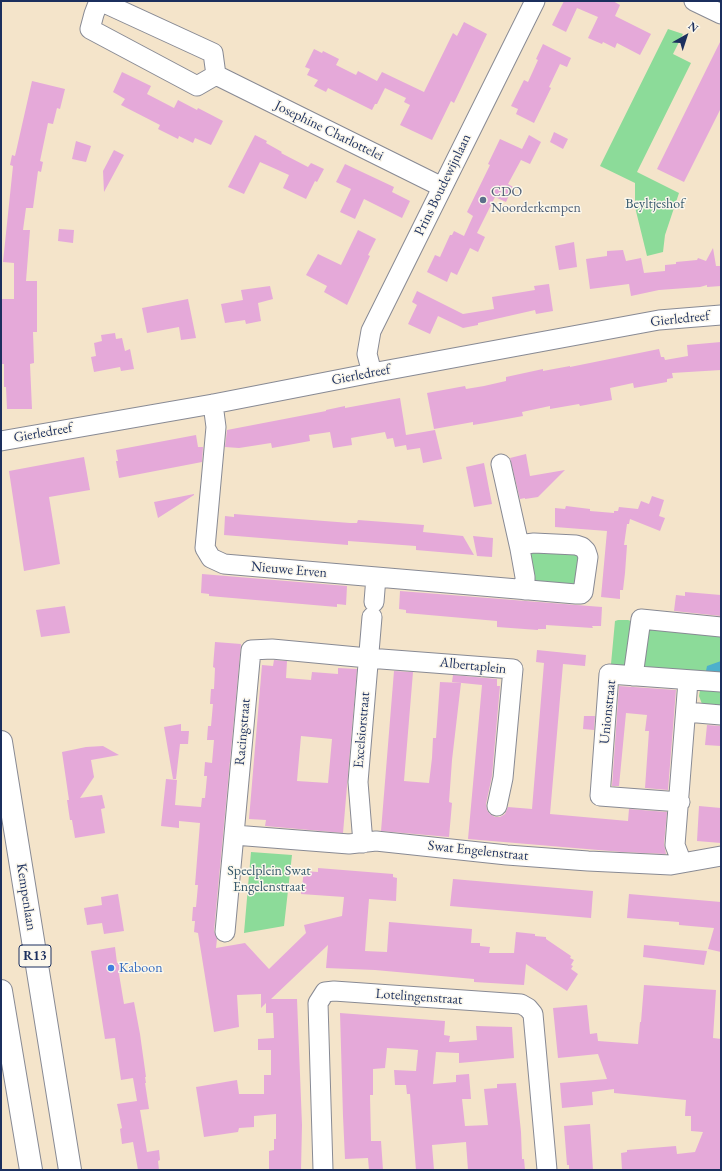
<!DOCTYPE html>
<html>
<head>
<meta charset="utf-8">
<style>
  body { margin:0 }
  #map { position:relative; width:722px; height:1171px; overflow:hidden; background:#f4e4ca; font-family:"EB Garamond",serif }
  canvas { display:block }
  .frame { position:absolute; inset:0; border:2px solid #1b2f5e; pointer-events:none }
  .north { position:absolute; left:666px; top:16px; width:40px; height:40px; -webkit-text-stroke:3px #fbf7ec; paint-order:stroke; rotate:39deg; font-size:11px; font-weight:700; line-height:16px; text-align:center; color:#1b2f5e }
  .north::after { content:''; display:block; margin:auto; width:14px; height:18px; background:#1b2f5e; clip-path:polygon(50% 0,100% 100%,50% 72%,0 100%) }
</style>
</head>
<body>
<div id="map">
<canvas width="722" height="1171"></canvas>
<div class="frame"></div>
<div class="north">N</div>
</div>
<script>
const ctx = document.querySelector('canvas').getContext('2d');
ctx.lineJoin = 'round';
function fillPath(path, color) {
  ctx.fillStyle = color;
  ctx.fill(path, 'evenodd');
}
function shape(rows) {
  const path = new Path2D();
  for (const r of rows) {
    path.moveTo(r[0], r[1]);
    for (let i = 2; i < r.length; i += 2) path.lineTo(r[i], r[i + 1]);
  }
  return path;
}
function trace(path, color, width, dash) {
  ctx.strokeStyle = color;
  ctx.lineWidth = width;
  ctx.lineCap = dash ? 'butt' : 'round';
  ctx.setLineDash(dash || []);
  ctx.stroke(path);
}
function label(font, color, halo, rows, align = 'center') {
  ctx.font = font + ' "EB Garamond",serif';
  ctx.lineWidth = 3;
  ctx.setLineDash([]);
  ctx.textBaseline = 'middle';
  ctx.strokeStyle = halo;
  ctx.fillStyle = color;
  for (const [text, x, y, turn = 0] of rows) {
    ctx.save();
    ctx.translate(x, y);
    ctx.rotate((+turn || 0) * Math.PI / 180);
    ctx.textAlign = isNaN(turn) ? turn : align;
    if (halo) ctx.strokeText(text, 0, 0);
    ctx.fillText(text, 0, 0);
    ctx.restore();
  }
}
fillPath(shape([
  [668,29,683,34,673,54,691,63,637,172,679,193,665,235,663,252,647,256,635,207,635,183,600,166],
  [526,544,582,547,583,592,525,590],
  [618,620,628,620,631,621,633,625,628,642,630,658,629,666,613,666,611,664,615,621],
  [645,629,721,632,721,679,642,669],
  [721,684,721,709,702,704,699,696,700,690],
  [251,852,292,855,284,926,244,933]
]), '#8cdb99');
fillPath(shape([
  [721,661,721,676,709,675,706,671,707,666]
]), '#4db0cc');
fillPath(shape([
  [563,1,613,1,620,5,615,16,651,34,640,55,617,43,615,48,603,42,602,44,588,38,598,17,577,8,566,32,552,25,564,1],
  [464,22,487,34,454,103,451,101,432,140,400,125,410,105,404,102,406,98,385,88,377,104,375,104,372,110,328,88,326,92,314,86,318,80,307,75,310,69,305,67,314,49,322,53,323,51,339,59,336,65,356,75,358,71,377,81,382,72,424,92,453,33,457,36],
  [721,40,721,108,684,182,657,169],
  [543,44,571,58,567,67,560,64,549,87,551,88,534,123,516,114,518,109,511,106,524,80,528,82,538,60,536,59],
  [122,72,151,86,147,94,174,108,178,100,197,110,198,108,223,121,211,145,195,138,193,143,179,136,178,139,158,129,160,125,121,105,125,99,113,92],
  [32,81,65,89,60,109,57,108,53,124,48,123,40,161,43,162,41,172,38,171,33,208,26,208,23,230,30,230,26,281,37,281,37,332,33,332,34,362,34,363,30,364,32,409,7,409,6,387,4,387,4,364,2,364,1,326,2,299,14,299,14,263,3,262,13,166,10,165,12,155,15,156],
  [554,132,568,139,563,149,550,142],
  [255,135,267,141,266,143,282,152,281,153,308,167,311,163,324,169,317,182,315,181,306,199,283,188,289,175,260,162,244,194,228,187],
  [529,135,541,142,530,164,521,160,508,184,513,187,506,202,495,197,477,233,485,237,478,252,470,248,457,275,451,272,447,282,427,272,435,255,440,257,450,235,452,235,454,231,464,236,473,216,467,212,490,165,488,164,500,139,522,149],
  [76,141,91,146,86,162,72,159],
  [114,150,124,155,104,192,103,171],
  [345,164,394,187,392,192,410,201,402,218,364,199,355,219,340,212,351,189,336,182],
  [59,229,74,230,73,243,58,241],
  [358,230,376,239,368,255,370,256,347,305,324,292,327,286,306,275,318,254,341,265],
  [574,242,577,267,559,270,555,246],
  [713,248,716,266,721,266,721,286,707,287,707,285,700,287,659,290,631,296,629,284,590,289,586,259,607,256,607,251,623,250,626,261,641,258,644,273,665,271,665,265,676,264,676,262,697,260,698,258,706,261],
  [549,284,553,311,536,314,535,310,478,323,478,325,463,328,438,316,430,334,408,324,417,305,412,302,417,291,463,314,494,309,492,297,535,290,534,286],
  [270,286,273,299,258,303,261,321,246,324,245,320,225,323,221,304,243,300,241,290],
  [188,299,196,338,181,340,179,327,147,333,142,308],
  [115,333,116,339,122,338,125,351,130,349,134,369,121,371,120,367,94,372,91,357,96,356,94,343,102,341,101,335],
  [721,342,721,370,672,373,673,378,667,379,667,382,634,388,633,383,610,388,612,400,580,406,579,404,550,409,550,406,522,412,523,416,485,423,473,425,473,422,434,429,427,393,465,386,466,389,484,386,506,381,506,377,543,369,543,371,570,366,570,367,659,349,661,357,664,357,665,360,688,356,687,345],
  [400,398,406,435,435,430,442,459,423,463,420,448,407,450,406,445,395,447,393,438,387,439,385,432,351,438,352,445,333,448,330,432,309,435,310,441,272,448,271,443,239,448,225,447,227,430,326,411,326,410,345,406,345,408],
  [196,435,198,447,203,447,202,462,119,478,116,461,118,461,116,450],
  [526,454,530,476,565,470,538,497,525,499,525,498,520,499,510,458],
  [84,457,90,490,49,497,60,564,24,571,9,471],
  [484,463,492,504,474,507,466,467],
  [194,494,194,495,158,518,154,502],
  [652,496,664,500,659,516,665,518,660,531,630,519,629,524,627,524,624,545,627,545,625,573,623,590,620,590,620,599,601,597,607,531,555,527,555,508,565,509,566,506,590,509,590,511,614,513,614,511,618,511,619,507,638,509,641,501,649,504],
  [234,514,350,523,357,523,358,520,424,525,423,532,463,536,474,555,416,550,416,546,362,542,348,541,348,545,224,535,225,516,234,517],
  [473,536,493,538,492,557,477,556],
  [202,574,347,586,346,605,337,604,337,607,209,596,209,594,201,593],
  [400,591,602,607,601,626,592,626,593,628,546,625,546,629,538,629,538,630,497,627,497,621,406,613,406,610,399,609],
  [685,592,721,595,721,616,674,611,676,595,685,596],
  [65,606,70,633,41,637,36,610],
  [215,642,241,644,214,931,217,939,216,948,245,943,269,969,306,933,304,925,342,916,344,897,301,894,304,871,318,872,318,868,393,874,393,877,397,878,396,901,369,899,365,951,387,952,389,922,472,929,471,943,480,943,480,946,490,947,489,953,514,953,516,932,535,934,535,936,546,937,546,939,571,956,570,958,574,960,571,965,573,966,571,969,578,974,567,991,526,964,524,985,474,982,474,979,375,970,326,968,328,945,271,999,297,999,302,1125,301,1170,269,1170,269,1151,274,1150,274,1139,276,1139,276,1114,254,1116,254,1127,239,1128,238,1132,204,1137,196,1087,237,1080,239,1094,264,1094,264,1075,271,1075,271,1050,258,1050,258,1039,274,1038,273,1013,266,1013,266,1003,261,1008,261,994,237,995,239,1027,214,1032,198,933,194,932,195,921,192,921,193,907,196,907,198,885,195,885,200,823,179,821,179,828,161,826,166,779,177,780,175,805,201,807,202,798,205,798,207,776,204,776,205,762,212,763,214,740,207,740,208,726,211,726,213,704,210,704,211,689,214,689,215,668,213,667],
  [537,650,586,655,585,666,563,664,550,814,628,821,629,809,667,812,664,844,666,854,622,852,468,839,482,685,452,682,453,675,497,679,497,686,500,686,492,776,486,804,487,810,490,814,495,817,500,817,505,814,508,807,532,809,544,663,536,662],
  [274,660,287,661,286,678,311,680,312,672,338,674,338,668,357,669,343,833,265,826,266,820,249,819,262,665,273,666],
  [301,736,332,739,328,783,297,781],
  [394,671,413,672,404,781,429,783,432,758,433,738,436,738,440,682,461,683,452,760,449,802,452,803,449,837,381,831],
  [619,686,676,690,668,790,645,788,649,731,645,731,647,715,626,713,619,786,612,786],
  [584,716,595,716,594,730,583,729],
  [181,724,181,731,189,731,188,744,180,744,176,779,173,779,164,727],
  [707,725,721,726,721,746,705,745],
  [103,746,119,755,91,760,94,777,80,798,102,795,105,808,101,809,105,833,75,838,72,820,70,820,67,800,69,800,62,752,86,747],
  [699,806,721,808,721,843,697,841],
  [453,879,593,891,591,918,450,906],
  [118,894,124,931,104,934,102,923,87,925,84,908,102,905,101,897],
  [629,894,721,902,721,952,708,949,714,928,679,925,679,922,627,918],
  [644,945,707,951,704,965,643,957],
  [115,947,117,963,124,962,126,973,119,974,124,1004,134,1002,140,1034,146,1077,145,1077,146,1083,145,1083,149,1109,140,1110,147,1152,159,1150,160,1160,158,1161,159,1170,138,1170,133,1142,122,1144,120,1129,122,1128,117,1104,137,1101,133,1078,121,1080,115,1038,105,1039,91,951],
  [644,985,716,990,713,1038,721,1039,721,1170,622,1170,621,1153,627,1152,627,1150,676,1146,677,1154,695,1152,703,1132,691,1131,691,1116,685,1116,686,1100,614,1093,614,1089,592,1092,593,1105,562,1108,560,1083,607,1079,598,1054,558,1058,553,1008,587,1005,590,1034,597,1033,598,1041,638,1044,640,1022,641,1022],
  [340,1013,445,1021,444,1035,450,1036,449,1042,477,1040,476,1026,512,1027,514,1058,459,1063,459,1053,436,1052,433,1084,456,1082,456,1075,469,1074,471,1099,462,1099,465,1126,488,1125,484,1089,497,1088,497,1084,516,1083,521,1132,522,1159,524,1159,525,1170,468,1170,466,1142,432,1145,434,1170,416,1170,410,1094,407,1094,406,1085,395,1085,394,1070,416,1071,418,1050,406,1049,387,1048,385,1068,373,1069,373,1095,370,1095,371,1141,381,1141,383,1170,369,1170,368,1158,345,1159,343,1116],
  [590,1124,593,1170,569,1170,569,1165,567,1165,564,1126]
]), '#e5a9d9');
const minor = shape([
  [99,1,94,14,90,29,197,86,216,75],
  [100,1,213,53,216,75],
  [694,1,721,14],
  [216,75,442,187],
  [372,373,367,354,371,331,535,1],
  [213,404,216,427,205,548,211,558,224,564,576,594,581,594,583,592,588,557,586,551,582,547,576,545,534,543,526,544,520,549,525,577,525,590],
  [1,441,213,404,372,373,659,320,721,315],
  [501,464,520,549],
  [374,602,376,577],
  [633,676,641,619,721,627],
  [686,712,721,715],
  [680,802,600,796,609,674,721,682],
  [234,835,349,844,376,841,507,855,588,861,671,865,721,856],
  [363,843,358,782,372,617],
  [682,863,675,845,688,681],
  [225,932,251,650,272,649,368,658,513,669,503,778,497,806],
  [323,1170,318,1003,325,992,334,991,521,1004,528,1008,533,1014,547,1170]
]);
const major = shape([
  [1,742,70,1170],
  [1,991,31,1170]
]);
trace(minor, '#888a94', 21);
trace(major, '#888a94', 24);
trace(minor, '#fff', 19);
trace(major, '#fff', 22);
for (const [x, y, r, color] of [
  [483,200,4,"#5c6f8a"],
  [111,968,4,"#3f7fe0"]
]) {
  const dot = new Path2D();
  dot.arc(x, y, r, 0, 2 * Math.PI);
  ctx.fillStyle = color;
  ctx.fill(dot);
  trace(dot, '#fbf7ec', 1.5);
}
for (const [x, y, w] of [
  [35,956,32]
]) {
  const box = new Path2D();
  box.roundRect(x - w / 2, y - 11, w, 22, 3);
  ctx.fillStyle = '#fbf7ec';
  ctx.fill(box);
  trace(box, '#1b2f5e', 1);
}
label('bold 13px', '#1b2f5e', null, [
  ["R13",35,956]
]);
label('14px', '#1b2f5e', '#fbf7ec', [
  ["Josephine Charlottelei",329,131,26],
  ["Prins Boudewijnlaan",443,185,-64],
  ["Gierledreef",680,319,-6],
  ["Gierledreef",361,375,-11],
  ["Gierledreef",43,433,-10],
  ["Nieuwe Erven",289,570,5],
  ["Albertaplein",473,666,6],
  ["Unionstraat",608,712,-84],
  ["Excelsiorstraat",362,730,-85],
  ["Racingstraat",243,732,-85],
  ["Swat Engelenstraat",478,851,6],
  ["Kempenlaan",26,897,81],
  ["Lotelingenstraat",419,997,4]
]);
label('14px', '#4e5e75', '#fbf7ec', [
  ["CDO",491,192],
  ["Noorderkempen",491,208]
], 'left');
label('14px', '#375a6d', '#fbf7ec', [
  ["Beyltjeshof",655,204],
  ["Speelplein Swat",269,871],
  ["Engelenstraat",269,887]
]);
label('14px', '#366cbe', '#fbf7ec', [
  ["Kaboon",119,968]
], 'left');
</script>
</body>
</html>
